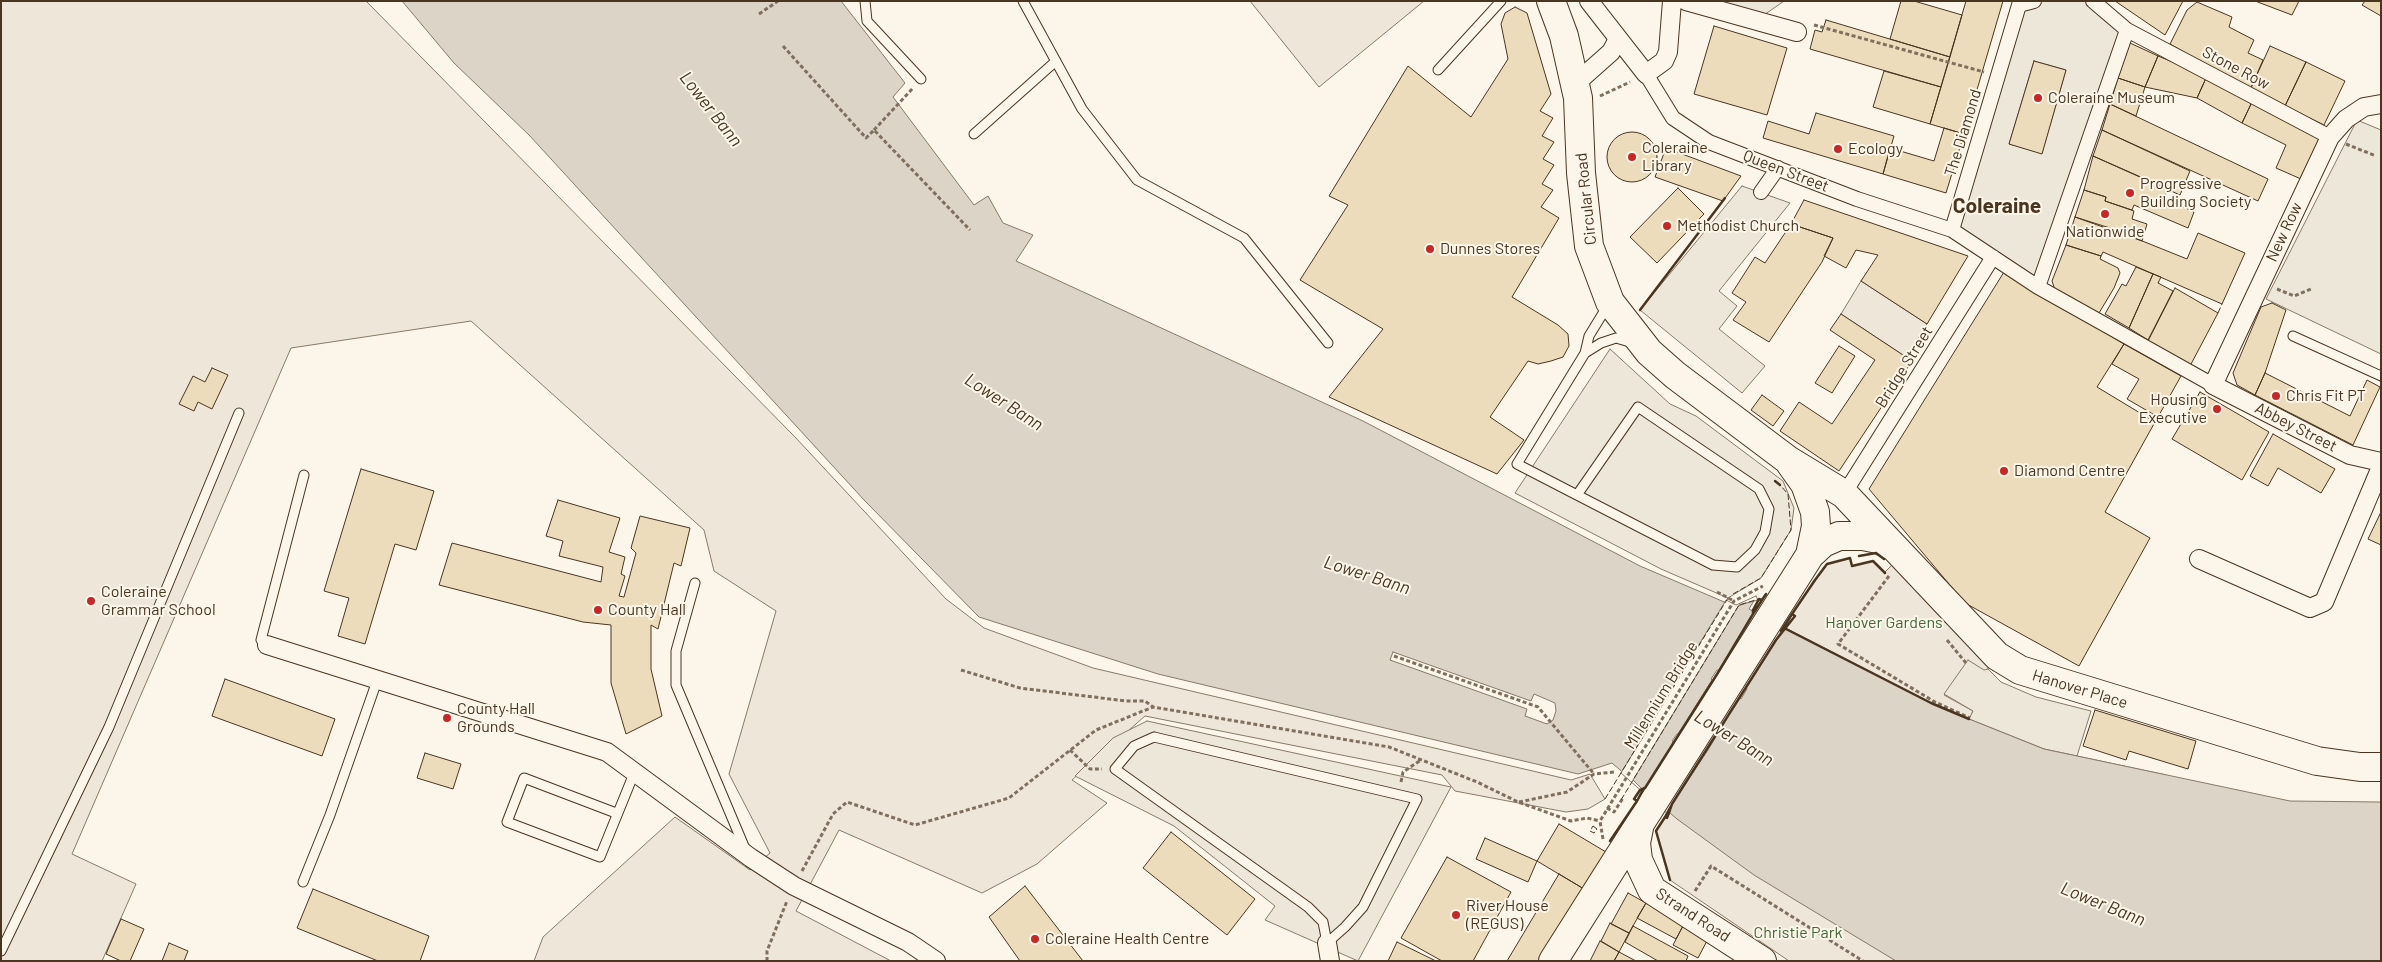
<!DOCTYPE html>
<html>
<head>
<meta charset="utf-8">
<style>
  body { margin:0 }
  #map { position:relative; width:2382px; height:962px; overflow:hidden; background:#fbf6e9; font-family:Barlow,sans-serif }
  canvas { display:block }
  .frame { position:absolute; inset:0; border:2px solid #4a3520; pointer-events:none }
</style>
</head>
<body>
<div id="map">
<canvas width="2382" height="962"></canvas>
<div class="frame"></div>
</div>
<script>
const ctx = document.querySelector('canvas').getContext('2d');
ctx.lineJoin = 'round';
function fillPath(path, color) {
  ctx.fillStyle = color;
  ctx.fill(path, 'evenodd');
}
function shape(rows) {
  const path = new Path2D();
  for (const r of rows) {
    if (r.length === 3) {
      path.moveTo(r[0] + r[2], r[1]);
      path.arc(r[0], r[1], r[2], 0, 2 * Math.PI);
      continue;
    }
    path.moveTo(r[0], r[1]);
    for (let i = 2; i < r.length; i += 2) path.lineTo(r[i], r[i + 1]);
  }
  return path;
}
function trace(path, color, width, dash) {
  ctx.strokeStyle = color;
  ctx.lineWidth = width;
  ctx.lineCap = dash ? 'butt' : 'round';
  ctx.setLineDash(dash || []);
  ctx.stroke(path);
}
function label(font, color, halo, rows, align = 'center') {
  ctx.font = font + ' Barlow,sans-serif';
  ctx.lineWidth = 4;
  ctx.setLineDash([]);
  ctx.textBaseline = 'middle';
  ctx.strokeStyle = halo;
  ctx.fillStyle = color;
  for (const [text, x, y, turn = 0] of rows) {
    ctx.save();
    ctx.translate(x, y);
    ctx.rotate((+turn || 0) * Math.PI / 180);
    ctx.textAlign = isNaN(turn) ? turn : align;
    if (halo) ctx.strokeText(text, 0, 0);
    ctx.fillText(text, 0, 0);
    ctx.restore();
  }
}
const green = shape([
  [1,1,366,1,795,437,946,599,984,628,1093,668,1571,780,1590,774,1605,799,1588,809,1566,812,1455,791,1442,775,1145,716,1072,780,1107,803,1037,864,982,893,839,830,796,911,891,961,534,961,543,937,675,817,750,870,770,853,729,774,776,611,714,571,704,530,471,321,291,348,72,854,136,884,102,961,1,961,1,1],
  [1250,1,1424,1,1319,87,1250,1],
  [1861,281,1927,324,1906,357,1841,314,1861,281],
  [1850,558,1852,566,1873,561,1885,572,1895,562,1988,659,1988,669,1944,695,1973,711,1970,718,2044,749,2166,775,2035,758,1781,631,1786,629,1792,614,1827,564,1850,558],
  [1672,809,1910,961,1789,961,1670,880,1656,831,1672,809]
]);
fillPath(green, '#ede6d9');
trace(green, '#887966', 1);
const parking = shape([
  [1714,1,1784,1,1764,15,1714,1],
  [2034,1,2093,1,2127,30,2038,287,1952,231,2019,5,2034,1],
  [2034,61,2066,70,2042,153,2009,144,2034,61],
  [2357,120,2381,130,2381,354,2266,299,2357,120],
  [1742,186,1790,203,1719,291,1737,306,1719,329,1765,366,1742,393,1640,310,1742,186],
  [1610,349,1670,404,1696,416,1783,481,1794,508,1791,530,1761,578,1728,598,1661,569,1515,493,1610,349],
  [1968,660,1984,670,1988,669,2001,682,2036,697,2091,711,2077,756,2044,749,1969,719,1973,711,1944,694,1968,660],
  [1147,721,1451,787,1358,961,1265,920,1275,906,1174,826,1075,776,1113,738,1147,721]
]);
fillPath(parking, '#ede7d9');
trace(parking, '#887966', 1);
const water = shape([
  [402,1,841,1,905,83,893,97,974,205,988,196,1003,223,1033,235,1016,261,1363,421,1640,566,1736,607,1755,599,1749,609,1931,703,1969,719,2044,749,2290,801,2381,802,2381,961,1896,961,1754,875,1677,819,1612,763,1578,774,1158,674,979,617,865,501,529,135,454,63,402,1]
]);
fillPath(water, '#dcd4c6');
trace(water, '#887966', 1);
const pier = shape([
  [1756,596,1758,600,1739,605,1633,780,1642,789,1645,788,1674,743,1672,741,1677,734,1678,734,1712,680,1711,679,1717,670,1719,670,1753,614,1753,609,1787,627,1781,631,1746,687,1747,689,1741,699,1739,698,1708,750,1672,804,1669,815,1621,773,1726,600,1736,605,1756,596],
  [1393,652,1531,701,1534,694,1555,703,1556,711,1553,720,1547,724,1525,716,1527,709,1390,660,1393,652]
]);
fillPath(pier, '#fbf6e9');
trace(pier, '#887966', 1);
const building = shape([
  [1901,1,1914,1,1962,15,1950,57,1890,39,1901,1],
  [1966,1,2003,1,1964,134,1930,124,1966,1],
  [2115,1,2183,1,2165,35,2115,1],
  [2255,1,2299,1,2292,15,2255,1],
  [2365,1,2381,1,2381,16,2362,5,2365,1],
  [2197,2,2232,17,2229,27,2254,40,2248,53,2263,60,2250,90,2170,44,2187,10,2197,2],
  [1515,7,1527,13,1551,94,1540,111,1553,118,1542,136,1554,142,1543,159,1554,165,1542,184,1553,190,1541,207,1559,218,1512,297,1558,325,1568,334,1569,346,1563,357,1551,361,1538,364,1528,361,1490,417,1524,440,1497,474,1329,397,1383,329,1300,280,1348,205,1329,196,1408,66,1471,117,1508,59,1501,24,1505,13,1515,7],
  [1826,20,1950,57,1941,87,1810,49,1815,30,1822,32,1826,20],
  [1714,26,1787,48,1767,115,1694,94,1714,26],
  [2130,43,2158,56,2145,87,2118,78,2130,43],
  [2270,46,2306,62,2285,106,2250,90,2270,46],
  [2158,56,2207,76,2197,98,2145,87,2158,56],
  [2034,61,2066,70,2042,154,2009,144,2034,61],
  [2306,62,2345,81,2324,125,2285,106,2306,62],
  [1884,71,1941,87,1930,124,1873,107,1884,71],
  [2207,76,2252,102,2242,123,2197,98,2207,76],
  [2118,78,2145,87,2136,116,2110,104,2118,78],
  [2252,102,2321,137,2301,179,2276,168,2286,145,2242,123,2252,102],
  [2110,104,2268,179,2258,201,2102,130,2110,104],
  [1816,113,1894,136,1883,174,1763,138,1768,121,1809,134,1816,113],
  [1944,128,1964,134,1946,193,1883,174,1890,148,1934,161,1944,128],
  [2102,130,2190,171,2180,195,2093,156,2102,130],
  [1632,157,25],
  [1666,148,1741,176,1723,201,1655,177,1666,148],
  [2093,156,2168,189,2164,198,2194,212,2188,228,2134,205,2132,210,2105,201,2106,197,2084,190,2093,156],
  [1678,188,1704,214,1657,263,1630,237,1678,188],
  [2084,190,2106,197,2105,201,2134,211,2132,219,2147,224,2142,241,2075,217,2084,190],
  [1804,200,1968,256,1927,324,1861,281,1878,255,1856,250,1846,268,1824,256,1833,238,1791,224,1804,200],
  [2075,217,2110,228,2187,259,2198,233,2245,253,2222,304,2103,252,2101,256,2066,245,2075,217],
  [1791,224,1833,238,1822,262,1769,342,1733,320,1746,302,1732,293,1755,257,1765,263,1791,224],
  [2066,245,2101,256,2100,259,2118,268,2120,273,2114,288,2099,313,2055,290,2052,281,2066,245],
  [2136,267,2153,274,2129,328,2105,314,2122,284,2126,286,2136,267],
  [2004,272,2124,344,2097,387,2155,422,2105,512,2150,538,2079,666,1965,603,1869,489,2004,272],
  [2153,274,2161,277,2158,283,2173,291,2148,340,2129,328,2153,274],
  [2175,288,2218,313,2190,366,2147,343,2175,288],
  [2272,303,2286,310,2265,373,2255,395,2237,385,2233,373,2261,307,2272,303],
  [1841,314,1912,361,1839,471,1780,431,1799,402,1832,424,1875,360,1830,330,1841,314],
  [2124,344,2181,376,2158,417,2127,399,2139,379,2112,364,2124,344],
  [1839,346,1855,356,1832,393,1815,383,1839,346],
  [212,368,228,375,212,409,198,402,194,411,179,404,193,376,205,382,212,368],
  [2265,373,2350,416,2367,380,2380,387,2353,445,2255,395,2265,373],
  [2200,392,2269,432,2242,480,2172,439,2200,392],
  [1762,395,1784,411,1773,426,1751,410,1762,395],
  [2273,434,2335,469,2321,493,2278,468,2268,486,2250,476,2273,434],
  [361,469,434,491,416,550,395,544,365,644,338,636,349,598,324,591,361,469],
  [558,500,620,518,609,552,625,557,621,574,625,576,619,596,624,597,636,553,631,548,640,516,690,528,681,566,674,563,658,629,651,625,651,669,662,716,626,734,611,683,611,625,583,622,439,585,452,543,601,582,603,567,559,556,563,541,546,536,558,500],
  [2381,512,2381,545,2368,539,2381,512],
  [225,679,335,719,322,756,212,716,225,679],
  [2095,710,2196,741,2188,769,2129,751,2126,760,2083,746,2095,710],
  [425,753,461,764,453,789,417,778,425,753],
  [1559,824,1606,852,1584,889,1537,861,1559,824],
  [1171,832,1255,899,1227,935,1143,868,1171,832],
  [1485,838,1537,861,1528,882,1476,859,1485,838],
  [1447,857,1511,892,1473,961,1442,961,1401,938,1447,857],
  [1559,874,1584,889,1541,961,1507,961,1559,874],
  [1025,886,1083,961,1020,961,989,917,1025,886],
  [313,889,429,936,420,961,378,961,297,928,313,889],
  [1628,893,1646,903,1629,933,1611,924,1628,893],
  [1646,903,1684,924,1676,939,1637,918,1646,903],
  [121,919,144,929,130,961,121,961,106,954,121,919],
  [1610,923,1629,933,1619,952,1601,941,1610,923],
  [1684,924,1709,937,1698,958,1673,945,1684,924],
  [1633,926,1688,956,1686,961,1658,961,1625,942,1633,926],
  [1600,941,1619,952,1614,961,1590,961,1600,941],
  [1397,942,1436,961,1388,961,1397,942],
  [169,943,188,951,184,961,162,961,169,943],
  [1619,952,1636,961,1614,961,1619,952]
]);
fillPath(building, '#ecdcbc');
trace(building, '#4a3520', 1);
const service = shape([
  [865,1,867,21,921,79],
  [1023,1,1082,109,1137,180,1244,238,1328,343],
  [1438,70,1501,1],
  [974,134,1056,61],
  [2293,336,2381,376],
  [1585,353,1601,343,1616,338,1633,343],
  [1577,495,1638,407,1759,489,1769,509,1765,532,1755,550,1737,567,1713,565,1577,495,1517,464,1585,353,1589,336,1608,305],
  [695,583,676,651,676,685,746,851],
  [267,645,261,640,304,475],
  [1154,737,1366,787,1417,799,1363,907,1345,927,1327,943,1323,922,1308,907,1115,769,1134,746,1154,737],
  [616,813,524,778,507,822,600,857,635,771],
  [303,882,330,815,378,678],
  [1,951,109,727,239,413]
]);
const pedestrian = shape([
  [2034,1,2019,5,1952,230,2038,287,2127,30,2093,1],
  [2127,30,2330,137],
  [1646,74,1673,118,1709,142,1857,199,1952,230],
  [1761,192,1778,168],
  [2038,287,2213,385],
  [1844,494,1993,257]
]);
const minor = shape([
  [1589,1,1646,74,1664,61,1668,52,1672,1],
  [1686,1,1797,32],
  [1575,84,1611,52,1618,39],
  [2381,104,2364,107,2346,119,2330,137,2213,385,2350,455,2381,462],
  [2199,559,2310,608,2324,602,2381,467],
  [267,645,607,752,751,858,794,886,908,942,936,961],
  [1327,943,1330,961]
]);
const primary = shape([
  [1551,1,1564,36,1578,98,1581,173,1589,246,1610,302,1649,352,1675,375,1788,460,1844,494,1997,656,2020,670,2317,761,2360,767,2381,767],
  [1790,463,1805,484,1815,512,1816,526,1810,555],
  [1639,828,1636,843,1638,860,1652,890,1762,961],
  [1553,961,1810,555,1823,543,1839,536,1863,536,1878,539,1892,546]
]);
trace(service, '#4a3520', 11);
trace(pedestrian, '#4a3520', 16);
trace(minor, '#4a3520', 20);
trace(primary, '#4a3520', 30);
trace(shape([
  [759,14,778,1],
  [1814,25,1984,72],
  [783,46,866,138,874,130,970,230],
  [1600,96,1630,82],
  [874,130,913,88],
  [2346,144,2376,156],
  [2277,289,2294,296,2311,289],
  [1889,576,1838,644,1935,702,1970,718],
  [1717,592,1734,601],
  [1947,640,1966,663],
  [1394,656,1538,707,1594,774],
  [961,670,1020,688,1126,701,1145,701,1153,707],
  [1070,750,1090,769,1102,769],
  [1401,782,1403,772,1421,760],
  [1519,802,1567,792,1594,774,1614,772],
  [1607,808,1614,812,1623,798],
  [1603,839,1600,821,1734,601,1763,586],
  [802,871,833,814,847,802,915,825,1009,798,1096,730,1153,707,1389,747,1477,782,1518,802,1571,821,1587,818,1600,821],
  [1695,891,1711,866,1863,961],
  [767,961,767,951,787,901]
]), '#7f6f5c', 3, [4, 2.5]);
trace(service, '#fbf6e9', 9);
trace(pedestrian, '#fbf6e9', 14);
trace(minor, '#fbf6e9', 18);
trace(primary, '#fbf6e9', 28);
trace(shape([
  [2218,313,2222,304],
  [1733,594,1761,578,1791,530,1788,494,1780,485],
  [1605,799,1728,598],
  [1621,800,1739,605,1759,599],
  [1593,826,1597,829,1594,833,1590,831,1593,826]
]), '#4a3520', 1, [6, 2.5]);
trace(shape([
  [1640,310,1725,198],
  [1775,481,1780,485],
  [1859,556,1876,553,1884,559],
  [1753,614,1762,600],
  [1786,629,1931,703,1969,719],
  [1781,631,1792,614],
  [1637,801,1644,788],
  [1665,817,1671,806],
  [1610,841,1637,801,1634,799,1640,790,1645,788,1719,671,1753,614,1753,610,1759,599,1762,600,1766,594],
  [1670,880,1656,831,1665,817,1667,818,1672,804,1776,640,1795,616,1792,614,1815,580,1827,564,1850,558,1852,566,1873,561,1885,573]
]), '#4a3520', 2.5);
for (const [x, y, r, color] of [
  [2038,98,5,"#c62828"],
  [1838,149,5,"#c62828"],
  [1632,157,5,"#c62828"],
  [2130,193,5,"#c62828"],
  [2105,214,5,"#c62828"],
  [1667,226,5,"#c62828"],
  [1430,249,5,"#c62828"],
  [2276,396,5,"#c62828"],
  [2217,409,5,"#c62828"],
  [2004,471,5,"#c62828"],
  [91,601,5,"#c62828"],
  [598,610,5,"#c62828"],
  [447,718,5,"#c62828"],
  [1456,915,5,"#c62828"],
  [1035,939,5,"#c62828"]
]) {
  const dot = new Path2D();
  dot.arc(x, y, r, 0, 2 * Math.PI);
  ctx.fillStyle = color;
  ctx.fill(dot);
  trace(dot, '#fbf6e9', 2);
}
label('16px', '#4a3520', '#fbf6e9', [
  ["Stone Row",2236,68,28],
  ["The Diamond",1963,133,-73],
  ["Queen Street",1786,171,21],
  ["Circular Road",1586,199,-96],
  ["New Row",2284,232,-65],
  ["Bridge Street",1904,367,-58],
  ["Abbey Street",2296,427,27],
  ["Hanover Place",2080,689,17],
  ["Millennium Bridge",1661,695,-58],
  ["Strand Road",1693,915,33]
]);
label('16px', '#4a3520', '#fbf6e9', [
  ["Coleraine Museum",2048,98],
  ["Coleraine",1642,148],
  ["Library",1642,166],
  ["Ecology",1848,149],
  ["Progressive",2140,184],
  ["Building Society",2140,202],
  ["Methodist Church",1677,226],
  ["Nationwide",2105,232,"center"],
  ["Dunnes Stores",1440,249],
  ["Chris Fit PT",2286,396],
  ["Housing",2207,400,"right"],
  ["Executive",2207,418,"right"],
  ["Diamond Centre",2014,471],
  ["Coleraine",101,592],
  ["Grammar School",101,610],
  ["County Hall",608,610],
  ["County Hall",457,709],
  ["Grounds",457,727],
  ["River House",1466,906],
  ["(REGUS)",1466,924],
  ["Coleraine Health Centre",1045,939]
], 'left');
label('16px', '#436837', '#fbf6e9', [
  ["Hanover Gardens",1884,623],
  ["Christie Park",1798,933]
]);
label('italic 18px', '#4a3520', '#fbf6e9', [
  ["Lower Bann",711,109,52],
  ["Lower Bann",1004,402,33],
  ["Lower Bann",1367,575,18],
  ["Lower Bann",1734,738,32],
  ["Lower Bann",2103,904,22]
]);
label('bold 21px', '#4a3520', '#fbf6e9', [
  ["Coleraine",1997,206]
]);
</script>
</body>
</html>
